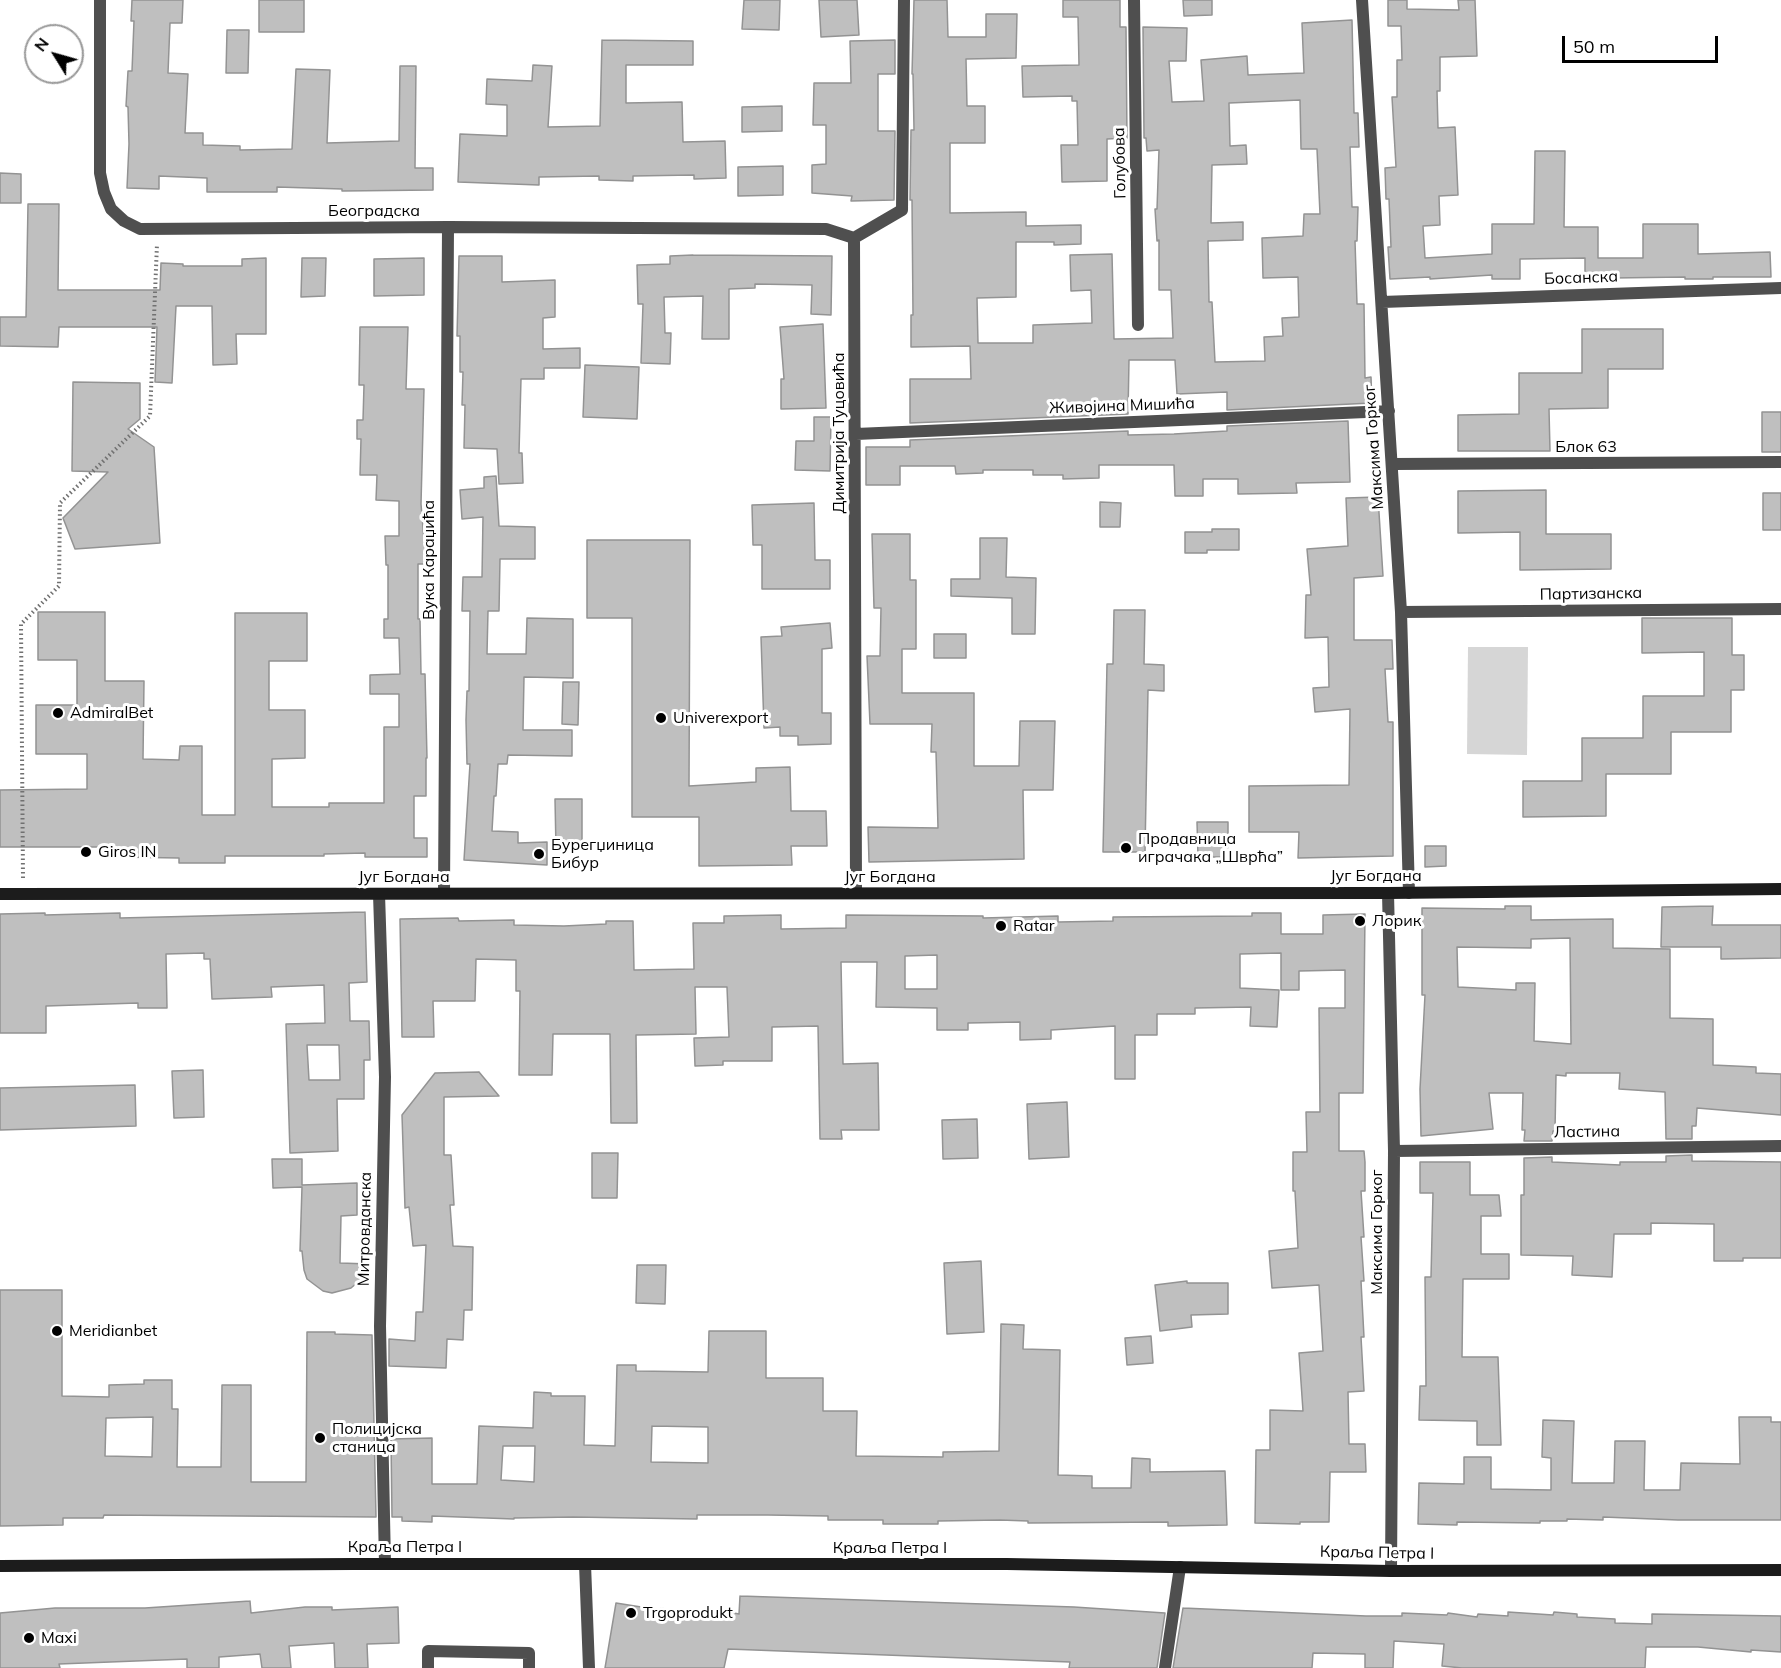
<!DOCTYPE html>
<html>
<head>
<meta charset="utf-8">
<style>
  body { margin:0 }
  #map { position:relative; width:1781px; height:1668px; overflow:hidden; background:#fff; font-family:Mulish,sans-serif }
  canvas { display:block }
  .north { position:absolute; left:24px; top:24px; width:60px; height:60px; box-sizing:border-box; background:#fff; border:2px solid #999; border-radius:50%; rotate:307deg; font-size:16px; font-weight:700; line-height:24px; text-align:center; color:#000 }
  .north::after { content:''; display:block; margin:auto; width:21px; height:27px; background:#000; clip-path:polygon(50% 0,100% 100%,50% 72%,0 100%) }
  .scale { position:absolute; left:1562px; top:36px; width:156px; height:27px; box-sizing:border-box; border:3px solid #000; border-top:0; padding-left:8px; font-size:18px; line-height:21px; white-space:nowrap; color:#000; -webkit-text-stroke:4px #fff; paint-order:stroke }
</style>
</head>
<body>
<div id="map">
<canvas width="1781" height="1668"></canvas>
<div class="north">N</div>
<div class="scale">50 m</div>
</div>
<script>
const ctx = document.querySelector('canvas').getContext('2d');
ctx.lineJoin = 'round';
function fillPath(path, color) {
  ctx.fillStyle = color;
  ctx.fill(path, 'evenodd');
}
function shape(rows) {
  const path = new Path2D();
  for (const r of rows) {
    path.moveTo(r[0], r[1]);
    for (let i = 2; i < r.length; i += 2) path.lineTo(r[i], r[i + 1]);
  }
  return path;
}
function trace(path, color, width, dash) {
  ctx.strokeStyle = color;
  ctx.lineWidth = width;
  ctx.lineCap = dash ? 'butt' : 'round';
  ctx.setLineDash(dash || []);
  ctx.stroke(path);
}
function label(font, color, halo, rows, align = 'center') {
  ctx.font = font + ' Mulish,sans-serif';
  ctx.lineWidth = 6;
  ctx.setLineDash([]);
  ctx.textBaseline = 'middle';
  ctx.strokeStyle = halo;
  ctx.fillStyle = color;
  for (const [text, x, y, turn = 0] of rows) {
    ctx.save();
    ctx.translate(x, y);
    ctx.rotate((+turn || 0) * Math.PI / 180);
    ctx.textAlign = isNaN(turn) ? turn : align;
    if (halo) ctx.strokeText(text, 0, 0);
    ctx.fillText(text, 0, 0);
    ctx.restore();
  }
}
fillPath(shape([
  [1468,647,1528,647,1527,755,1467,754]
]), '#d6d6d6');
const building = shape([
  [132,0,183,0,182,23,170,23,168,73,188,74,185,133,203,133,203,145,240,146,240,150,292,149,296,69,330,70,327,143,399,141,400,66,416,66,415,168,433,168,433,190,342,191,342,189,277,187,277,192,207,192,207,178,159,176,159,189,127,188,129,144,128,107,126,106,128,71,132,71,134,21,131,21,132,0],
  [259,0,304,0,304,32,259,32,259,0],
  [744,0,780,0,779,30,742,29,744,0],
  [819,0,857,0,859,35,821,37,819,0],
  [914,0,947,0,948,37,986,37,986,14,1017,14,1016,58,966,59,967,106,985,106,985,143,950,143,950,213,1026,212,1026,226,1081,225,1081,244,1054,245,1054,242,1016,242,1016,297,977,298,978,343,1033,343,1033,325,1092,323,1091,290,1071,291,1070,255,1112,254,1114,339,1173,338,1171,290,1159,290,1159,240,1157,241,1155,209,1157,209,1159,150,1147,151,1146,138,1144,138,1143,27,1187,28,1186,61,1169,61,1172,102,1204,101,1201,60,1247,56,1248,75,1304,73,1302,23,1352,20,1354,113,1358,113,1359,147,1350,147,1352,207,1358,207,1357,241,1355,241,1357,304,1364,304,1365,378,1371,377,1372,403,1227,410,1227,392,1177,394,1175,360,1129,360,1128,414,910,423,910,379,971,379,970,346,911,347,911,315,913,315,912,200,910,200,911,130,914,130,913,74,912,74,914,0],
  [1300,100,1301,149,1317,149,1320,214,1304,214,1303,236,1262,238,1263,278,1298,277,1299,317,1282,318,1283,336,1264,337,1265,361,1215,362,1212,302,1209,302,1208,241,1243,240,1243,222,1211,223,1212,165,1247,164,1246,145,1230,146,1229,103,1300,100],
  [1063,0,1120,0,1120,27,1126,27,1127,138,1107,139,1107,181,1062,182,1061,145,1078,145,1077,101,1072,101,1072,96,1023,97,1022,66,1079,65,1078,17,1063,17,1063,0],
  [1183,0,1212,0,1212,15,1184,16,1183,0],
  [1388,0,1407,0,1407,9,1459,10,1458,0,1475,0,1477,56,1440,57,1440,91,1437,91,1438,128,1455,127,1458,195,1439,196,1440,225,1423,226,1425,258,1492,254,1492,224,1534,224,1535,151,1565,151,1564,227,1598,227,1598,258,1643,258,1643,224,1698,224,1698,254,1770,252,1771,277,1713,277,1713,279,1685,279,1685,277,1613,278,1613,282,1585,283,1585,258,1520,259,1520,279,1492,279,1492,275,1430,279,1430,277,1390,279,1388,247,1391,247,1389,199,1386,199,1385,168,1396,167,1392,97,1397,97,1397,60,1402,60,1401,26,1388,26,1388,0],
  [227,30,249,30,248,73,226,73,227,30],
  [602,40,693,41,693,65,626,65,626,103,682,102,683,142,725,141,726,178,694,179,694,175,633,176,633,181,599,180,599,176,539,177,539,185,458,182,460,134,507,136,507,105,486,104,487,79,532,81,533,65,552,66,548,127,600,126,602,40],
  [895,40,895,74,878,74,878,131,895,131,894,200,851,201,852,196,812,193,812,165,826,164,826,125,813,125,814,83,851,83,850,41,895,40],
  [782,106,782,131,742,132,742,107,782,106],
  [783,166,783,195,738,196,738,167,783,166],
  [0,173,21,174,21,203,0,203,0,173],
  [28,204,59,204,58,290,160,290,161,263,183,264,183,266,242,266,242,259,266,258,266,334,236,334,237,364,213,365,212,306,176,306,172,383,155,382,157,327,59,327,58,347,0,346,0,317,26,317,28,204],
  [693,255,832,256,831,315,811,314,812,285,755,284,755,288,729,289,729,339,702,339,703,296,664,297,665,333,671,333,670,364,641,363,643,304,638,304,637,265,670,264,670,256,693,255],
  [459,256,502,256,502,282,555,280,555,317,543,318,543,349,580,348,580,368,544,368,544,379,521,379,519,453,522,453,523,483,499,484,497,449,464,448,465,405,462,405,463,372,460,372,460,336,457,336,459,256],
  [302,258,326,258,325,296,301,297,302,258],
  [424,258,424,295,374,296,374,259,424,258],
  [823,324,826,408,781,409,781,379,784,379,780,327,823,324],
  [360,327,408,327,406,389,424,389,421,504,426,564,418,564,418,619,420,619,421,674,425,674,427,758,426,758,426,796,414,796,414,838,427,838,427,857,365,857,365,853,324,854,324,856,225,856,225,863,179,863,179,858,118,857,118,847,0,847,0,790,87,789,87,754,36,754,36,705,77,705,77,660,38,660,38,612,105,612,105,681,144,681,143,759,179,760,180,746,202,746,202,815,235,815,235,613,307,613,307,661,269,661,269,710,305,710,305,758,272,759,272,807,329,807,329,803,384,803,384,727,399,727,399,694,370,694,370,675,400,674,399,638,384,638,384,619,388,619,388,565,386,565,385,536,399,536,399,501,376,500,377,475,360,475,361,439,357,439,357,420,363,420,364,385,359,385,360,327],
  [1582,329,1663,329,1663,369,1608,369,1608,408,1549,409,1550,451,1458,451,1458,415,1519,414,1519,373,1582,373,1582,329],
  [585,365,639,367,637,419,583,417,585,365],
  [73,382,140,383,140,419,128,429,154,447,160,543,75,549,63,518,108,472,72,471,73,382],
  [1762,412,1781,412,1781,452,1762,452,1762,412],
  [814,417,831,417,830,471,795,470,796,441,814,441,814,417],
  [1348,421,1350,482,1296,483,1297,493,1238,494,1238,479,1203,479,1203,496,1175,496,1174,465,1099,465,1099,478,1063,479,1063,475,1033,475,1033,470,983,470,983,473,956,474,955,466,900,466,900,485,866,485,866,447,910,447,910,440,1128,431,1128,435,1174,434,1227,431,1227,426,1348,421],
  [496,476,499,526,535,527,535,559,500,559,499,611,488,611,487,654,526,654,527,618,573,619,573,678,524,677,523,730,572,730,572,756,508,755,507,764,498,764,496,796,494,796,492,831,518,832,518,843,547,842,547,865,464,860,470,764,467,764,466,720,467,691,469,691,470,611,462,611,463,577,482,577,483,517,462,519,460,490,484,488,484,477,496,476],
  [1546,490,1546,534,1611,534,1611,569,1520,570,1520,532,1458,533,1458,491,1546,490],
  [1763,493,1781,493,1781,530,1763,530,1763,493],
  [1378,497,1383,576,1354,578,1354,640,1392,640,1393,669,1385,669,1388,722,1393,722,1393,856,1298,858,1299,832,1249,832,1249,786,1349,785,1350,709,1315,712,1313,688,1329,687,1328,637,1305,638,1306,595,1311,595,1307,549,1348,546,1346,498,1378,497],
  [1100,502,1121,503,1120,527,1100,527,1100,502],
  [814,503,815,560,830,560,830,589,762,589,762,545,753,545,752,505,814,503],
  [1212,529,1239,529,1239,550,1207,550,1207,553,1185,553,1185,532,1212,532,1212,529],
  [872,534,910,534,910,580,916,580,916,649,902,649,902,693,974,693,974,766,1019,766,1020,721,1055,721,1053,790,1023,790,1024,859,869,862,868,827,938,828,936,752,931,752,932,724,870,724,867,656,880,656,881,608,874,608,872,534],
  [980,538,1007,538,1006,577,1036,578,1035,634,1012,634,1012,598,951,596,951,579,980,579,980,538],
  [587,540,690,540,689,786,756,782,756,768,790,767,791,811,826,811,827,846,791,846,792,865,699,866,699,817,632,817,632,618,587,618,587,540],
  [1114,610,1145,610,1144,664,1164,665,1164,691,1148,690,1145,852,1103,852,1107,664,1113,664,1114,610],
  [1642,618,1732,618,1732,655,1744,655,1744,690,1731,690,1731,732,1671,732,1671,774,1606,774,1606,816,1523,817,1523,781,1582,781,1582,738,1643,738,1643,696,1704,696,1704,652,1642,653,1642,618],
  [830,623,832,648,822,649,822,713,831,713,831,744,798,745,798,736,780,736,780,727,764,728,761,637,782,636,781,627,830,623],
  [934,634,966,634,966,658,934,658,934,634],
  [563,682,579,682,578,725,562,724,563,682],
  [555,799,582,799,582,849,556,849,555,799],
  [1197,822,1228,822,1228,857,1198,857,1197,822],
  [1425,846,1446,846,1446,866,1425,867,1425,846],
  [1505,906,1531,906,1531,920,1613,919,1613,948,1670,949,1670,1018,1713,1019,1713,1065,1756,1067,1756,1073,1781,1074,1781,1115,1697,1108,1696,1126,1692,1126,1692,1139,1666,1139,1665,1092,1619,1089,1620,1073,1566,1073,1566,1076,1556,1075,1555,1131,1553,1131,1552,1141,1524,1141,1525,1130,1522,1130,1523,1093,1489,1093,1493,1129,1421,1136,1420,1089,1425,995,1422,995,1422,908,1505,909,1505,906],
  [1570,938,1571,1044,1534,1041,1535,983,1516,983,1516,990,1458,987,1457,947,1531,948,1531,939,1570,938],
  [1713,906,1712,925,1781,925,1781,958,1721,959,1721,947,1661,947,1662,907,1713,906],
  [365,912,367,982,349,983,350,1021,369,1021,370,1060,364,1060,364,1099,337,1099,338,1151,290,1153,286,1024,325,1023,324,985,271,987,272,997,212,999,210,959,204,959,204,953,166,954,167,1008,138,1008,138,1003,46,1006,46,1033,0,1033,0,914,45,913,45,915,120,913,120,918,365,912],
  [307,1045,339,1045,340,1080,309,1080,307,1045],
  [1252,913,1281,913,1281,934,1323,934,1323,915,1365,914,1363,1093,1339,1093,1339,1151,1364,1151,1365,1162,1365,1191,1361,1191,1364,1237,1361,1237,1364,1281,1361,1281,1364,1337,1361,1337,1364,1391,1348,1392,1349,1444,1365,1444,1366,1472,1330,1472,1329,1522,1300,1522,1300,1524,1255,1523,1256,1450,1270,1450,1270,1410,1303,1411,1299,1353,1323,1351,1319,1285,1272,1288,1269,1251,1298,1248,1295,1191,1293,1191,1293,1152,1307,1152,1306,1112,1320,1112,1319,1008,1345,1008,1345,970,1299,971,1299,990,1281,990,1281,953,1240,954,1240,988,1279,990,1277,1027,1250,1026,1251,1007,1195,1008,1195,1014,1157,1014,1157,1035,1135,1035,1135,1079,1115,1079,1115,1026,1051,1030,1051,1039,1020,1040,1020,1022,968,1023,968,1030,937,1030,937,1008,876,1007,877,962,841,962,843,1064,878,1063,879,1130,841,1130,842,1139,820,1139,818,1026,772,1027,772,1061,723,1061,723,1065,695,1066,694,1038,729,1037,727,987,695,987,696,1034,636,1035,637,1123,611,1123,610,1034,553,1034,552,1075,519,1075,520,991,516,991,516,960,476,959,475,1001,433,1001,434,1037,402,1037,400,919,458,918,459,921,514,920,514,925,564,926,606,924,606,921,633,921,634,970,694,969,693,923,724,923,724,916,781,915,781,929,846,928,846,915,983,916,983,918,1058,916,1058,922,1113,921,1113,917,1252,916,1252,913],
  [937,955,937,989,905,989,905,956,937,955],
  [203,1070,204,1117,174,1118,172,1071,203,1070],
  [479,1072,499,1096,444,1097,444,1155,451,1155,454,1205,450,1205,453,1246,473,1247,472,1310,464,1310,463,1340,447,1339,446,1368,389,1366,389,1339,415,1341,416,1312,423,1312,426,1245,413,1246,409,1207,405,1208,402,1115,435,1073,479,1072],
  [135,1085,136,1126,0,1130,0,1088,135,1085],
  [1067,1102,1069,1157,1029,1159,1027,1104,1067,1102],
  [977,1119,978,1158,943,1159,942,1120,977,1119],
  [592,1153,618,1153,617,1198,592,1198,592,1153],
  [1692,1155,1692,1161,1781,1162,1781,1258,1743,1258,1743,1261,1714,1261,1714,1224,1651,1223,1651,1234,1614,1234,1612,1277,1572,1275,1573,1256,1521,1255,1521,1195,1524,1195,1524,1158,1552,1157,1552,1162,1620,1165,1620,1162,1666,1162,1666,1156,1692,1155],
  [272,1159,302,1159,302,1185,357,1183,357,1215,341,1216,340,1263,369,1264,358,1282,351,1288,332,1293,323,1291,307,1279,304,1270,302,1251,300,1251,302,1187,273,1188,272,1159],
  [1420,1162,1470,1162,1470,1195,1499,1195,1501,1216,1481,1216,1481,1254,1509,1254,1509,1279,1463,1279,1462,1357,1498,1357,1501,1445,1477,1445,1477,1421,1419,1420,1420,1386,1426,1386,1425,1277,1431,1277,1433,1193,1420,1193,1420,1162],
  [981,1261,984,1332,947,1334,944,1263,981,1261],
  [637,1265,666,1265,665,1304,636,1303,637,1265],
  [1187,1281,1187,1283,1228,1283,1228,1314,1191,1315,1192,1327,1160,1331,1155,1285,1187,1281],
  [0,1290,62,1290,62,1396,109,1397,109,1385,144,1384,144,1380,172,1380,172,1409,178,1409,177,1467,221,1467,222,1385,251,1385,251,1482,306,1482,307,1332,335,1332,335,1334,372,1335,376,1517,104,1515,103,1518,63,1518,63,1525,0,1526,0,1290],
  [153,1417,152,1457,105,1456,106,1418,153,1417],
  [1001,1324,1024,1325,1023,1349,1060,1350,1058,1475,1092,1476,1092,1488,1131,1488,1132,1458,1150,1459,1150,1472,1225,1471,1227,1525,1168,1526,1168,1522,1028,1523,1028,1521,1000,1520,938,1521,938,1524,883,1524,883,1520,828,1520,828,1516,768,1515,697,1515,697,1519,573,1517,514,1518,514,1519,432,1516,432,1522,402,1521,402,1517,392,1517,391,1439,432,1438,432,1484,477,1484,479,1426,533,1428,534,1392,551,1393,551,1396,585,1396,584,1445,615,1446,617,1365,636,1365,636,1371,708,1372,709,1331,766,1331,766,1378,823,1378,823,1411,857,1411,856,1456,943,1457,943,1452,999,1451,1001,1324],
  [652,1426,708,1427,708,1463,651,1462,652,1426],
  [503,1446,535,1446,534,1482,501,1480,503,1446],
  [1151,1336,1153,1363,1127,1365,1125,1338,1151,1336],
  [1739,1417,1771,1417,1771,1422,1781,1422,1781,1520,1678,1520,1603,1517,1603,1520,1567,1519,1567,1521,1540,1521,1540,1523,1457,1522,1457,1525,1418,1524,1419,1483,1464,1484,1464,1457,1491,1457,1491,1489,1551,1490,1551,1458,1542,1457,1543,1420,1574,1421,1572,1483,1614,1483,1615,1441,1645,1441,1644,1490,1680,1490,1681,1463,1740,1464,1739,1417],
  [740,1596,1074,1607,1165,1613,1157,1668,1069,1668,1070,1662,728,1649,724,1668,605,1668,616,1603,660,1610,661,1608,706,1619,708,1608,739,1614,740,1596],
  [250,1601,251,1613,305,1607,332,1607,332,1610,398,1607,399,1643,367,1644,368,1668,335,1668,334,1643,289,1646,291,1668,262,1668,260,1654,219,1657,219,1668,187,1668,187,1659,59,1664,60,1668,0,1668,0,1613,55,1608,145,1608,250,1601],
  [1183,1608,1366,1616,1402,1616,1402,1613,1447,1615,1448,1613,1477,1617,1478,1614,1508,1616,1508,1612,1553,1615,1554,1612,1577,1614,1577,1617,1615,1619,1615,1623,1652,1624,1652,1614,1781,1616,1781,1652,1751,1650,1751,1652,1698,1647,1646,1647,1645,1668,1462,1668,1442,1666,1444,1644,1394,1641,1393,1668,1365,1668,1365,1654,1313,1653,1312,1668,1173,1668,1183,1608]
]);
fillPath(building, '#bfbfbf');
trace(building, '#939393', 1.5);
trace(shape([
  [23,878,21,624,59,586,60,503,150,416,157,244]
]), '#717171', 4, [1.5, 3]);
trace(shape([
  [428,1668,428,1651,529,1653,529,1668]
]), '#4f4f4f', 12);
trace(shape([
  [100,0,100,173,104,192,111,209,124,221,140,229,448,227,826,229,854,238],
  [1134,0,1138,325],
  [1362,0,1401,612,1409,893],
  [854,238,856,893],
  [854,238,902,210,904,0],
  [1382,302,1781,288],
  [856,434,1389,411],
  [1392,464,1781,462],
  [1401,612,1781,609],
  [444,893,448,227],
  [1388,893,1394,1151,1391,1571],
  [379,894,385,1077,380,1326,385,1564],
  [1394,1151,1781,1146],
  [585,1564,589,1668],
  [1165,1668,1180,1567]
]), '#4f4f4f', 12);
trace(shape([
  [0,894,1388,893,1781,889],
  [0,1566,352,1564,1007,1564,1391,1571,1781,1570]
]), '#1c1c1c', 12);
for (const [x, y, r, color] of [
  [58,713,6,"#000"],
  [661,718,6,"#000"],
  [1126,848,6,"#000"],
  [86,852,6,"#000"],
  [539,854,6,"#000"],
  [1360,921,6,"#000"],
  [1001,926,6,"#000"],
  [57,1331,6,"#000"],
  [320,1438,6,"#000"],
  [631,1613,6,"#000"],
  [29,1638,6,"#000"]
]) {
  const dot = new Path2D();
  dot.arc(x, y, r, 0, 2 * Math.PI);
  ctx.fillStyle = color;
  ctx.fill(dot);
  trace(dot, '#fff', 2);
}
label('16px', '#000', '#fff', [
  ["Голубова",1120,163,-91],
  ["Београдска",374,211],
  ["Босанска",1581,278,-2],
  ["Живојина Мишића",1122,406,-2],
  ["Димитрија Туцовића",839,433,-90],
  ["Максима Горког",1374,447,-94],
  ["Блок 63",1586,447],
  ["Вука Караџића",429,560,-90],
  ["Партизанска",1591,594,-1],
  ["Југ Богдана",1376,876],
  ["Југ Богдана",404,877],
  ["Југ Богдана",890,877],
  ["Ластина",1587,1132,-1],
  ["Митровданска",365,1229,-89],
  ["Максима Горког",1377,1232,-90],
  ["Краља Петра I",405,1547],
  ["Краља Петра I",890,1548],
  ["Краља Петра I",1377,1553,1]
]);
label('16px', '#000', '#fff', [
  ["AdmiralBet",70,713],
  ["Univerexport",673,718],
  ["Продавница",1138,839],
  ["играчака „Шврћа”",1138,857],
  ["Бурегџиница",551,845],
  ["Бибур",551,863],
  ["Giros IN",98,852],
  ["Лорик",1372,921],
  ["Ratar",1013,926],
  ["Meridianbet",69,1331],
  ["Полицијска",332,1429],
  ["станица",332,1447],
  ["Trgoprodukt",643,1613],
  ["Maxi",41,1638]
], 'left');
</script>
</body>
</html>
